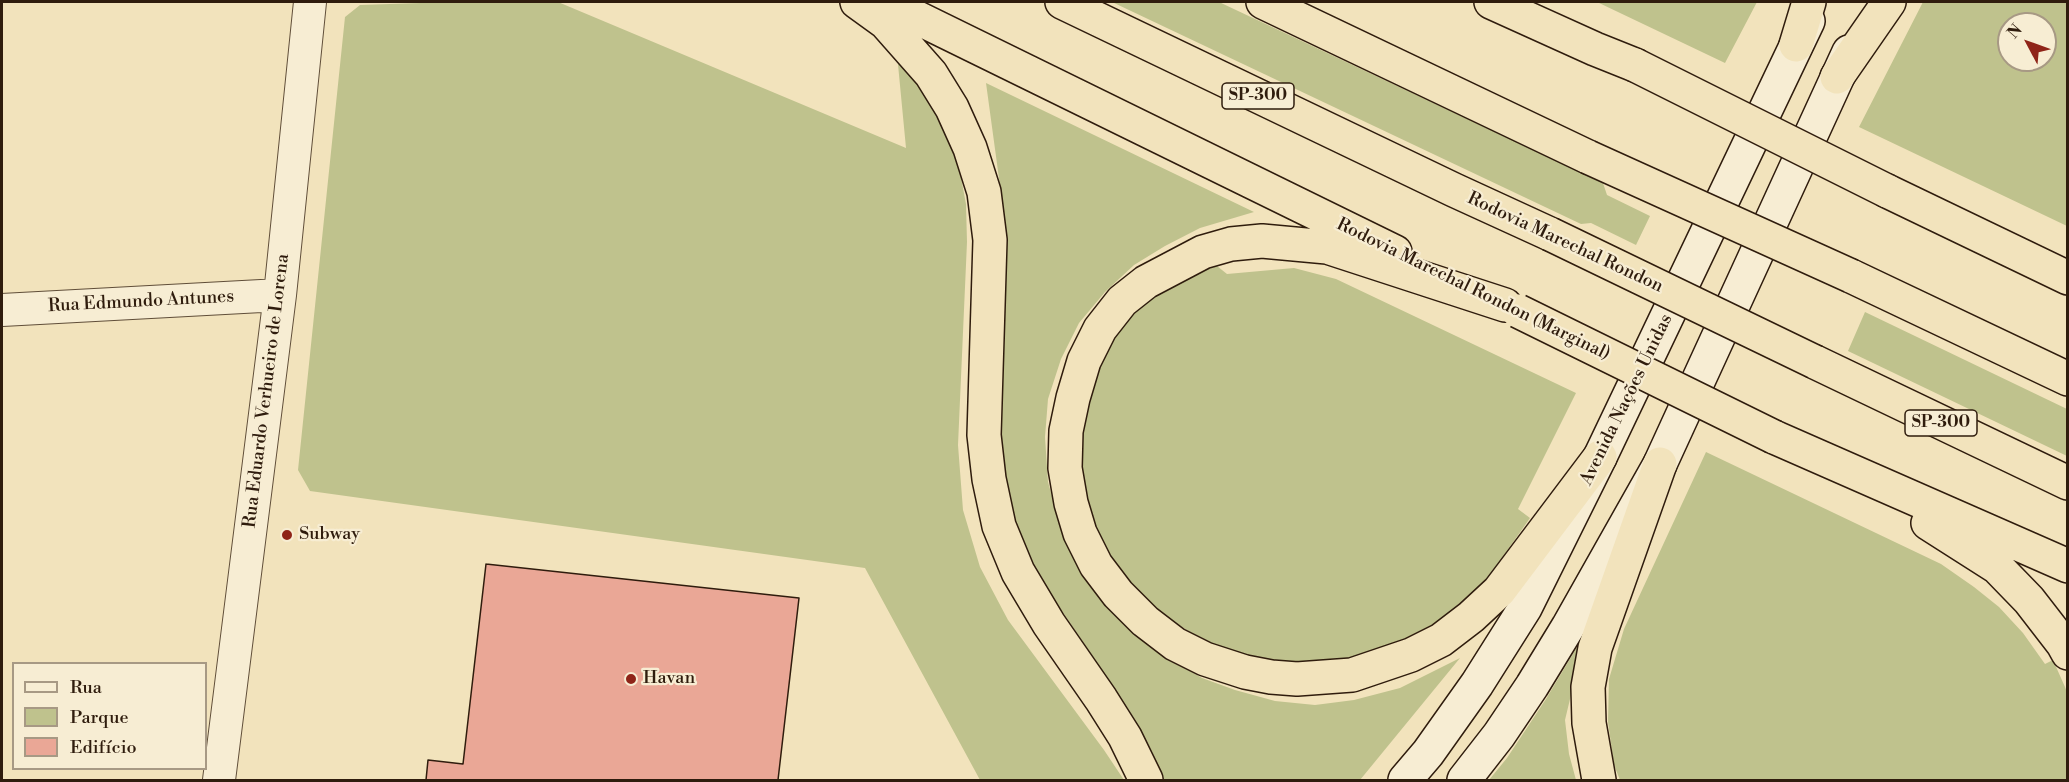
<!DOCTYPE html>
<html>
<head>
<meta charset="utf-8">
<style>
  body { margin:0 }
  #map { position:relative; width:2069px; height:782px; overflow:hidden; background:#f2e3bc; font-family:"Libre Bodoni",serif }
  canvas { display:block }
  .frame { position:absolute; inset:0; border:3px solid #2f1c0d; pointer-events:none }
  .legend { position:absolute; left:12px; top:662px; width:195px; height:108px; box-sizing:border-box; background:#f7edd3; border:2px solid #a79984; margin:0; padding:8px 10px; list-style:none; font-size:18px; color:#2f1c0d }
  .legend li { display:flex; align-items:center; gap:12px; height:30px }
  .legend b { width:30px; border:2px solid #a79984 }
  .north { position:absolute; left:1997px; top:12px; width:60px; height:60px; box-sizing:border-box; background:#f7edd3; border:2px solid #a79984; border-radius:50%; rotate:311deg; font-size:16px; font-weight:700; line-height:24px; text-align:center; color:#2f1c0d }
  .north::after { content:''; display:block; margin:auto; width:21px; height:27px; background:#8f2418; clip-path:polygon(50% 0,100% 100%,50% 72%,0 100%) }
</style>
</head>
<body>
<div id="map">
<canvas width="2069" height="782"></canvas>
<div class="frame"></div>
<ul class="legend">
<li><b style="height:8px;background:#f7edd3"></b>Rua</li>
<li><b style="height:16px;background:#bfc28d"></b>Parque</li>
<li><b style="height:16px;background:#eaa796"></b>Edifício</li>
</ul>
<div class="north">N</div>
</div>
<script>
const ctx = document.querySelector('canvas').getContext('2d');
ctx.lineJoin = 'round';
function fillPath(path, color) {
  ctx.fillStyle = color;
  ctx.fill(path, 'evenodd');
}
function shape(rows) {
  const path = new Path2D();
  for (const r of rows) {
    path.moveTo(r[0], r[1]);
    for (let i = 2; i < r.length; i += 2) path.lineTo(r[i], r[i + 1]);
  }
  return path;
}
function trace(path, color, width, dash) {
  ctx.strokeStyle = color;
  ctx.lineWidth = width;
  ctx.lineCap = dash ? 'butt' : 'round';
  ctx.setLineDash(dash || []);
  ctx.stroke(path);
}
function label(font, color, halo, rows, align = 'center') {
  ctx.font = font + ' "Libre Bodoni",serif';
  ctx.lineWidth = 4.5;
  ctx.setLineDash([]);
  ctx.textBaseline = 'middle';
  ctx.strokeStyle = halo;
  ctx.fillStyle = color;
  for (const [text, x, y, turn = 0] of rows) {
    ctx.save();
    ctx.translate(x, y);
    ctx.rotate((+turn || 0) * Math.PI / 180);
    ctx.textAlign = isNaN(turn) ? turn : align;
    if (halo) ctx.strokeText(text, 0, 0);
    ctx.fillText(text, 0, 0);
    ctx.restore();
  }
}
fillPath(shape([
  [450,2,558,2,906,148,897,54,924,89,943,125,959,167,966,204,967,242,958,445,963,510,980,567,1008,620,1104,750,1124,780,980,780,865,568,310,491,298,470,345,17,360,5],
  [1112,2,1219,2,1603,183,1607,195,1650,216,1636,245,1591,223,1581,224],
  [1597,2,1757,2,1725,63],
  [1923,2,2067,2,2067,226,1859,127],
  [2009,24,2045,24,2045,60,2009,60],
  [986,83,1254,212,1200,228,1165,246,1134,265,1105,292,1079,323,1061,359,1048,399,1045,437,1048,482,1060,525,1077,565,1102,601,1128,629,1164,656,1202,678,1235,690,1275,701,1315,705,1354,700,1400,688,1460,658,1360,780,1164,780,1152,752,1129,710,1041,580,1022,540,1009,502,1003,462,1000,409,1004,242,1001,193],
  [1217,266,1227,274,1294,268,1336,279,1576,393,1518,509,1530,518,1485,582,1457,611,1422,632,1382,650,1347,661,1302,664,1265,661,1229,651,1194,635,1163,614,1134,586,1112,558,1093,525,1082,487,1078,451,1093,372,1115,332,1146,299,1181,279],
  [1865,312,2067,409,2067,456,1848,351],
  [1706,452,1941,564,1974,587,1999,607,2023,633,2045,664,2053,660,2065,687,2068,695,2067,780,1620,780,1614,765,1608,722,1609,679,1624,629],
  [1586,632,1565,720,1569,754,1576,780,1489,780,1507,758,1546,699]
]), '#bfc28d');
const building = shape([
  [486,564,799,598,778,780,426,780,428,760,463,764,486,564]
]);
fillPath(building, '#eaa796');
trace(building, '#2f1c0d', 1.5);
const street = shape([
  [2,310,280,295],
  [219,780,280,295,310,2]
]);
const secondary = shape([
  [1405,780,1428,753,1477,684,1525,608,1600,457,1808,21],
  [1464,780,1499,735,1532,686,1568,627,1660,464,1849,52]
]);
const highway = shape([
  [857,2,886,23,931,74,952,108,970,148,984,192,990,240,984,435,989,479,999,526,1018,572,1049,624,1101,699,1125,737,1146,780],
  [885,2,1395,252],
  [1062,2,1454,190,1550,234],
  [1263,2,1588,157],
  [1491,2,1595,49,1635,65],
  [1796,45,1809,2],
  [1837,77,1889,2],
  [1887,191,2068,278],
  [1851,276,2068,379],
  [1505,305,1327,247,1262,241,1231,244,1203,252,1146,282,1122,301,1100,329,1084,361,1073,398,1066,431,1065,468,1071,503,1080,533,1096,565,1118,594,1145,621,1175,644,1205,659,1245,672,1271,677,1297,679,1352,675,1411,655,1441,640,1471,617,1499,591,1600,457],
  [1815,362,2068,483],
  [1774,437,2068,566],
  [1928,523,1997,567,2029,600,2063,644,2068,653],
  [1599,780,1589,723,1588,687,1595,648,1660,464]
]);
trace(street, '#604e39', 34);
trace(secondary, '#2f1c0d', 36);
trace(highway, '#2f1c0d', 36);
trace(street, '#f7edd3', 32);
trace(secondary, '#f7edd3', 33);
trace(highway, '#f2e3bc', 33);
const highwayBridge = shape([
  [1635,65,1887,191],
  [1588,157,1851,276],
  [1550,234,1815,362],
  [1518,311,1774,437]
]);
trace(highwayBridge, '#2f1c0d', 36, []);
trace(highwayBridge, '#f2e3bc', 33);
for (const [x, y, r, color] of [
  [287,535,6,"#8f2418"],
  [631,679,6,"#8f2418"]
]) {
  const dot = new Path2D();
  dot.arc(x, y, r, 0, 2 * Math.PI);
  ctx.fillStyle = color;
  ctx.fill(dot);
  trace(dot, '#f7edd3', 2);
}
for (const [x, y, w] of [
  [1258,96,72],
  [1941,423,72]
]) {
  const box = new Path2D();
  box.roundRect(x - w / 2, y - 13, w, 26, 4.5);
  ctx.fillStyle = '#f7edd3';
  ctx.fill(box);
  trace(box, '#2f1c0d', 1.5);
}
label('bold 16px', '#2f1c0d', null, [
  ["SP-300",1258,96],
  ["SP-300",1941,423]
]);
label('18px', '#2f1c0d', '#f7edd3', [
  ["Rodovia Marechal Rondon",1565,243,25],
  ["Rodovia Marechal Rondon (Marginal)",1473,290,26],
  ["Rua Edmundo Antunes",141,302,-3],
  ["Rua Eduardo Verhueiro de Lorena",267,391,-83],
  ["Avenida Nações Unidas",1627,400,-64]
]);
label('18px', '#2f1c0d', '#f7edd3', [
  ["Subway",299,535],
  ["Havan",643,679]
], 'left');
</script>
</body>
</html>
